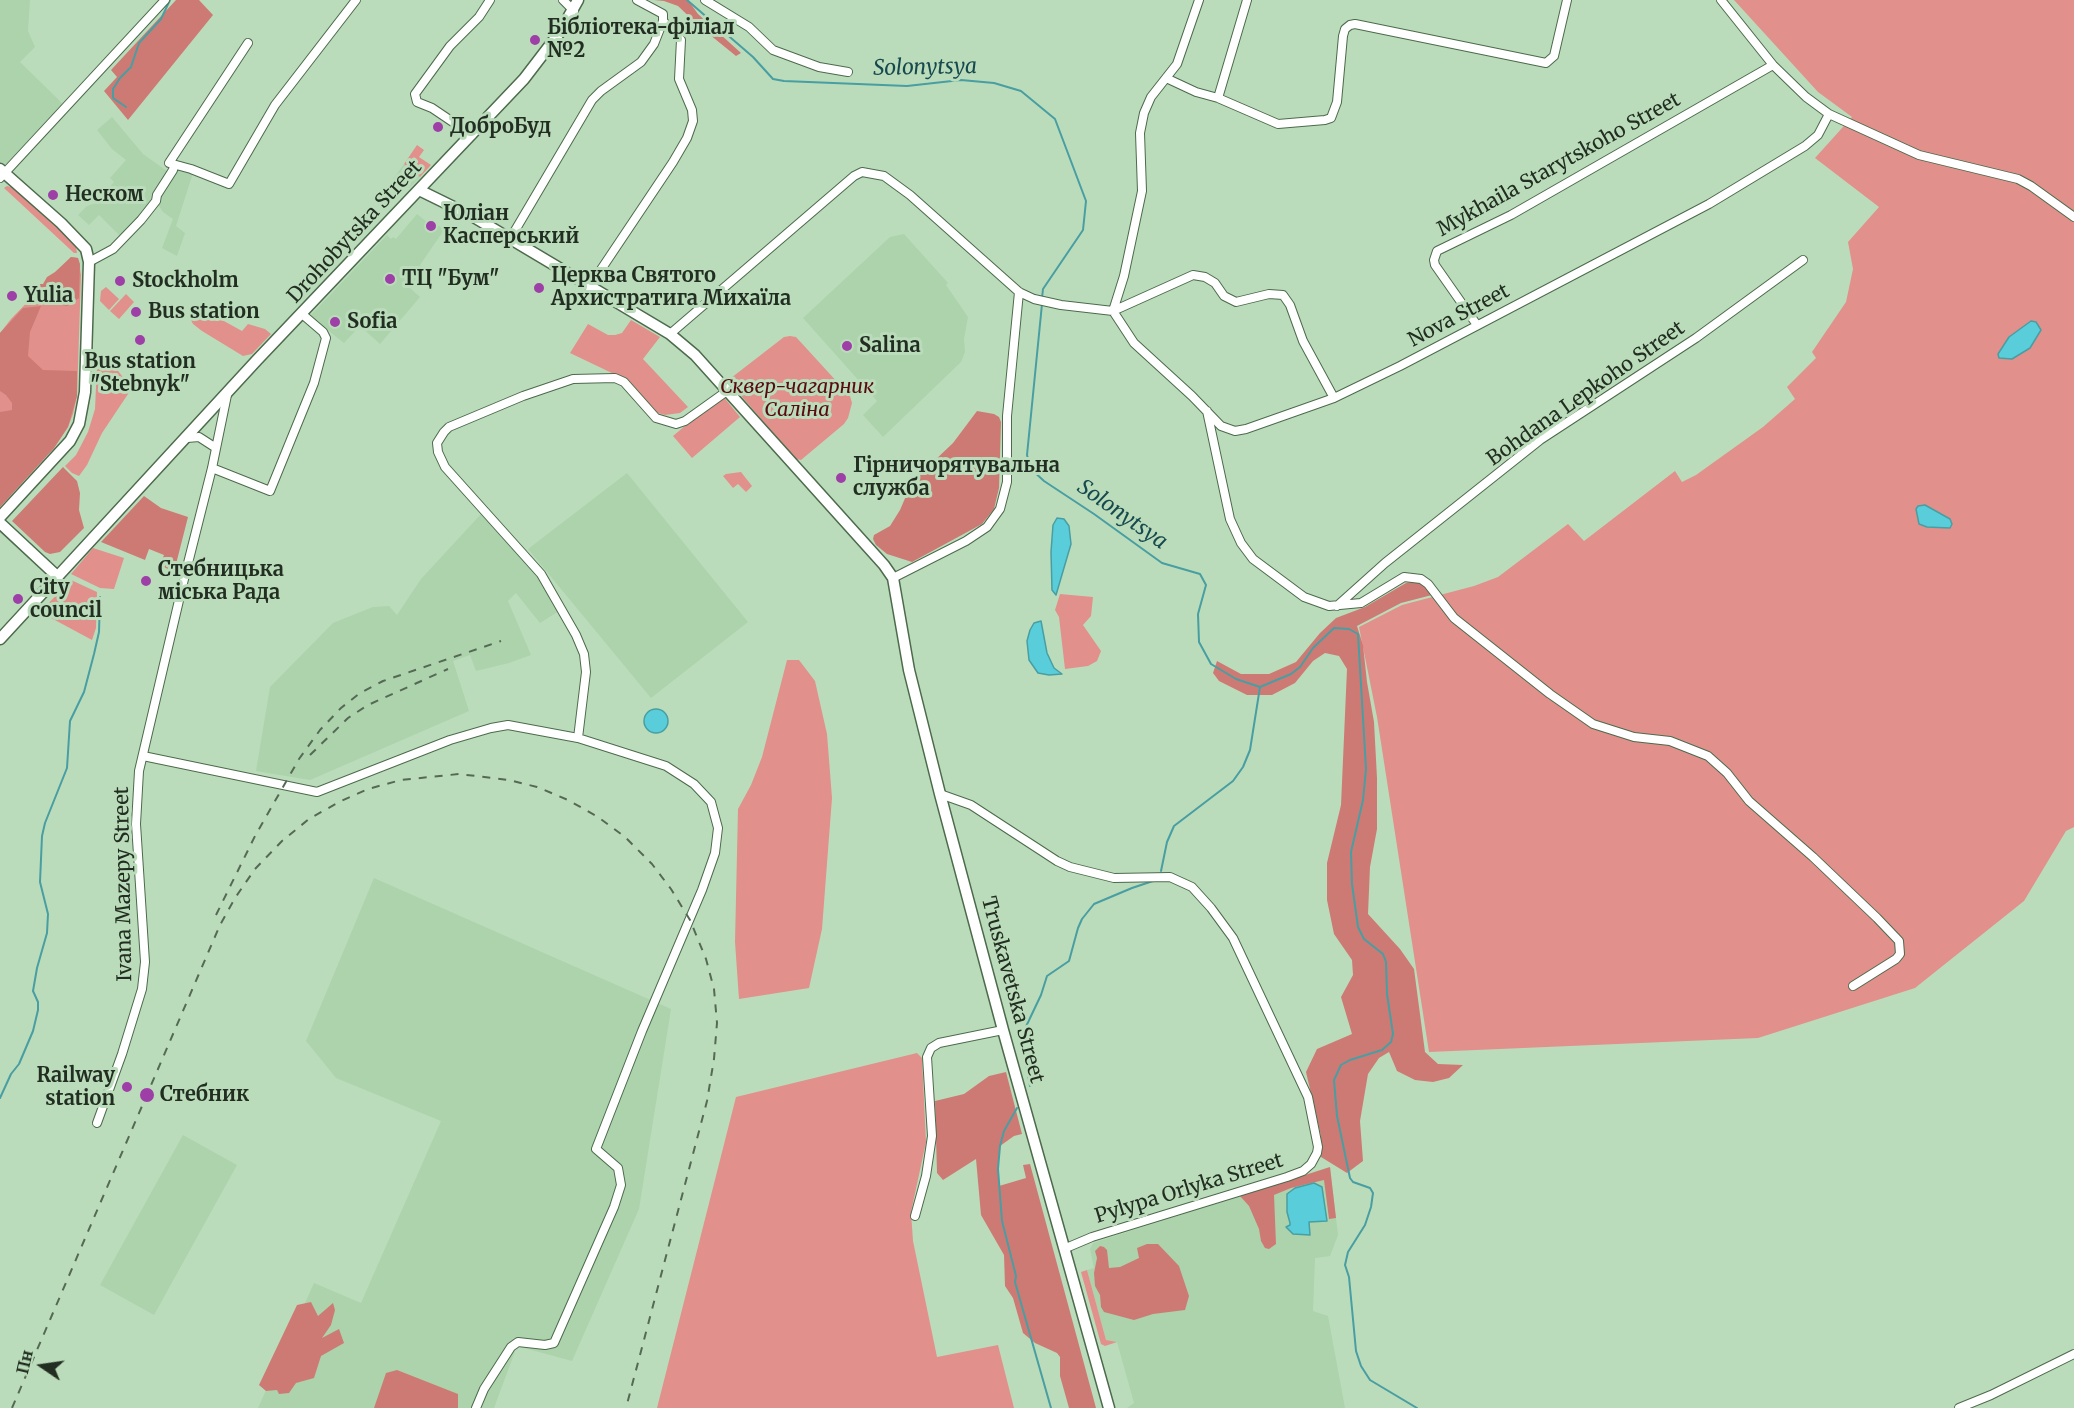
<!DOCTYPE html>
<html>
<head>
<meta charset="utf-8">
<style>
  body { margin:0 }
  #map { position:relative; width:2074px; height:1408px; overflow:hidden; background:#bbdcba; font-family:Merriweather,serif }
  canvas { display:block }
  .north { position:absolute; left:12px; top:1336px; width:60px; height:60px; -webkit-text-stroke:4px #bbdcba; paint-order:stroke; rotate:283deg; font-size:16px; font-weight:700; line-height:24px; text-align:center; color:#212e21 }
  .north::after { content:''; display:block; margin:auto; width:21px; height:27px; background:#212e21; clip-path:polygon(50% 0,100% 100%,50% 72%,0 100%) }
</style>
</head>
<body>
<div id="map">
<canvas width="2074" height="1408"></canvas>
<div class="north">Пн</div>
</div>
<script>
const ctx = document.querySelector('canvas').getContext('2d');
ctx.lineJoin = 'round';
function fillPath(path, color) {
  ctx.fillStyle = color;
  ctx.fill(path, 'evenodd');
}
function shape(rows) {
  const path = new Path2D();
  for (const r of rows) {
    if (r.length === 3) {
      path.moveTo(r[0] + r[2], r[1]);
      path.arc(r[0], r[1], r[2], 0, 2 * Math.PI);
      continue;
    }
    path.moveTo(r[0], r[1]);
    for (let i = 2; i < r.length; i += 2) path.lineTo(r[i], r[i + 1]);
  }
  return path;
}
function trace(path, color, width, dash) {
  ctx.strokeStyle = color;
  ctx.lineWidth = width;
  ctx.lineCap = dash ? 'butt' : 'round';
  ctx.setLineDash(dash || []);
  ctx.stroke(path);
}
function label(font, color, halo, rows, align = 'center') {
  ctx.font = font + ' Merriweather,serif';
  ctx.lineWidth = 6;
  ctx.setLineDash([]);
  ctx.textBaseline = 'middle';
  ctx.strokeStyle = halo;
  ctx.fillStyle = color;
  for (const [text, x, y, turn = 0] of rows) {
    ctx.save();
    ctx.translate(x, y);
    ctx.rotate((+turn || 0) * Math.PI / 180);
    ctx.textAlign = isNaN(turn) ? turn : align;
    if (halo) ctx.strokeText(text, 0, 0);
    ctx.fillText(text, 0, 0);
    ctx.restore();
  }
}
fillPath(shape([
  [0,0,30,0,28,31,35,47,20,62,63,104,4,168,0,165],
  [112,117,143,154,167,171,177,167,193,173,176,226,185,233,177,256,162,248,173,219,163,212,155,200,120,236,99,215,89,225,78,215,87,206,96,203,114,182,110,178,126,160,112,149,97,130],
  [404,164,420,177,409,188,393,179],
  [417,214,433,227,439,226,444,230,420,265,423,267,410,288,420,297,380,344,360,326,344,343,310,316,387,235,391,239,393,237,396,239],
  [904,234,948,283,946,285,968,317,964,339,965,352,961,362,883,437,863,415,877,401,803,318,890,237],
  [627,473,748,622,651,698,528,549],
  [481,514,537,576,559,611,540,623,516,593,508,601,531,655,509,663,476,671,470,655,453,661,469,711,310,780,256,771,270,687,333,623,373,607,389,606,397,615,421,579],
  [374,878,671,1009,639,1209,572,1361,517,1346,494,1408,258,1408,314,1283,361,1303,441,1121,336,1078,306,1041],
  [183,1135,237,1165,154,1315,100,1285],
  [1330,1167,1338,1235,1330,1256,1315,1258,1313,1311,1328,1316,1345,1408,1127,1408,1134,1403,1117,1342,1106,1340,1087,1270,1094,1268,1090,1249,1093,1243]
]), '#acd3ab');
fillPath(shape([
  [1734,0,2074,0,2074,827,2066,831,2024,901,1915,988,1758,1038,1429,1052,1377,717,1359,627,1402,605,1474,586,1498,577,1568,524,1584,541,1675,471,1682,482,1696,475,1763,427,1795,399,1787,387,1816,358,1812,352,1846,302,1853,269,1848,242,1879,207,1815,158,1852,117,1818,92],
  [417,145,424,150,419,157,431,165,420,177,404,164],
  [7,186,11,187,57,227,76,247,77,253,74,253,4,188],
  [71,257,78,258,81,275,77,396,73,414,68,427,54,448,0,507,0,333,11,319],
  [106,287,119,299,109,310,100,301,101,291],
  [126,294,134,302,119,319,110,311],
  [195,305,242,331,248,324,265,329,271,334,252,354,243,356,202,331,193,324,188,314],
  [631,320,660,337,643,359,688,407,680,413,665,415,658,413,616,375,570,353,588,324,608,335,615,335,622,333],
  [790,336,796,337,850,396,852,403,848,418,844,424,801,460,796,459,729,382,731,378,784,337],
  [107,361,112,363,125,380,136,382,102,433,87,465,79,476,72,473,65,466,76,455,88,432,95,409,97,365],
  [722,395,740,417,692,458,673,436],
  [741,472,752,486,746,492,738,484,733,488,723,476,726,474],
  [93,548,124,558,114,589,100,588,71,574],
  [71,580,97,592,96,628,92,640,40,612],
  [1060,594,1093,597,1091,616,1083,625,1101,651,1097,661,1088,666,1065,669,1059,617,1055,610],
  [787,660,799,660,815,681,827,734,832,798,822,929,809,988,739,999,735,942,738,809,751,785,762,757],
  [917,1053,922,1058,926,1142,911,1212,913,1241,937,1357,998,1345,1014,1408,657,1408,736,1097],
  [1087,1270,1106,1340,1117,1342,1105,1346,1101,1344,1081,1272]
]), '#e2908b');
fillPath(shape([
  [176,0,199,0,213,15,128,120,104,91,117,77,111,70],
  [654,0,688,0,698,14,741,53,736,56,699,26,678,6,664,1],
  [71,257,78,258,80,264,79,298,67,306,39,300,25,293,25,289,30,284,43,284,47,277,55,272],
  [41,306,30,332,28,356,43,370,77,371,77,396,68,427,54,448,0,507,0,412,12,410,12,403,6,395,0,391,0,333,23,308],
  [977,411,994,414,999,417,1001,422,999,488,994,509,982,524,912,562,887,554,876,545,873,539,874,535,890,526,900,510,912,482,953,443],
  [63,467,77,481,80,493,79,510,84,528,60,552,50,554,45,552,12,521],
  [144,496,161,508,188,517,174,572,160,565,164,555,149,549,145,560,101,542],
  [1413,582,1421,583,1432,595,1401,603,1357,626,1363,645,1367,682,1374,722,1377,778,1377,829,1370,867,1368,914,1400,949,1414,969,1425,1052,1438,1064,1463,1065,1449,1078,1433,1082,1415,1080,1397,1071,1389,1052,1379,1058,1368,1074,1360,1121,1363,1161,1347,1173,1321,1157,1321,1136,1306,1072,1317,1049,1352,1034,1341,997,1353,975,1352,960,1334,934,1327,900,1327,863,1341,805,1347,669,1339,656,1325,653,1313,661,1295,683,1272,695,1247,695,1219,681,1213,673,1217,661,1241,674,1269,674,1296,662,1320,633,1336,618,1365,607,1406,583],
  [1006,1072,1022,1134,1014,1136,1000,1146,998,1169,999,1186,1026,1178,1023,1165,1030,1164,1096,1408,1069,1408,1060,1376,1060,1357,1057,1353,1035,1343,1023,1333,1013,1298,1005,1286,1004,1255,981,1215,976,1159,943,1180,937,1173,935,1101,964,1094,989,1076],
  [1330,1167,1336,1218,1329,1219,1324,1180,1291,1188,1274,1195,1276,1244,1269,1249,1265,1248,1261,1241,1259,1229,1249,1206,1240,1196],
  [1147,1244,1158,1244,1179,1266,1189,1296,1185,1310,1153,1314,1134,1320,1104,1312,1101,1307,1100,1295,1095,1286,1094,1273,1097,1258,1095,1251,1100,1246,1104,1247,1107,1250,1109,1268,1120,1267,1139,1258,1137,1248],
  [311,1302,318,1316,333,1303,335,1310,331,1325,322,1338,339,1329,344,1343,321,1356,314,1378,296,1383,289,1393,279,1394,277,1390,266,1391,259,1385,297,1305],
  [397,1370,458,1394,458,1408,374,1408,386,1373]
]), '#ce7a74');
const water = shape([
  [2031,321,2036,322,2041,330,2030,348,2012,359,1999,358,1998,354,2009,337,2031,321],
  [1925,505,1950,519,1952,524,1950,528,1927,527,1919,524,1916,509,1918,506,1925,505],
  [1057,518,1064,519,1069,526,1071,544,1056,595,1052,590,1051,552,1053,525,1057,518],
  [1041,621,1047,653,1054,668,1062,674,1049,675,1038,673,1029,660,1027,641,1030,630,1034,623,1041,621],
  [656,721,12],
  [1314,1183,1322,1187,1327,1221,1309,1222,1310,1235,1293,1234,1286,1227,1290,1225,1290,1223,1287,1212,1287,1194,1295,1188,1314,1183]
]);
fillPath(water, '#59ceda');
trace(water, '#489ea2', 1.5);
trace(shape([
  [687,0,753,57,773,79,784,81,907,86,961,80,994,83,1021,91,1055,119,1086,201,1083,230,1043,289,1042,298],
  [126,107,113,98,113,89,120,78,131,67,139,43,161,19,170,0],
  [1042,304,1027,455,1031,469,1044,481,1094,514,1162,563,1200,574,1206,585,1198,614,1199,642,1211,664,1236,679,1260,687,1291,674,1300,667,1313,648,1334,628,1349,629,1358,634,1366,769,1363,800,1351,852,1352,884,1358,927,1364,939,1383,954,1386,962,1387,994,1393,1034,1391,1042,1382,1050,1350,1060,1341,1065,1334,1080,1337,1116,1350,1178,1353,1182,1370,1188,1373,1193,1371,1207,1365,1225,1348,1252,1345,1265,1349,1277,1356,1351,1361,1366,1370,1380,1417,1408],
  [1161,871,1167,842,1174,826,1233,781,1243,767,1250,750,1260,687],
  [1030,1086,1021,1037,1041,995,1047,976,1069,961,1078,928,1082,919,1094,904,1132,888,1156,880],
  [0,1098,11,1074,19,1064,33,1031,38,1010,38,1002,33,991,37,968,47,933,48,914,40,882,42,836,45,823,67,768,70,721,84,692,94,654,99,632,100,597],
  [1017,1108,1004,1131,1000,1146,998,1169,1002,1221,1016,1276,1015,1282,1051,1408]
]), '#489ea2', 2);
const street = shape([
  [563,0,574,11],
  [705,0,749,27,773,50,819,67,848,72],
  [1721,0,1773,65,1806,97,1829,114,1919,155,2018,179,2031,186,2074,217],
  [248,43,169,163,191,169,229,184,275,105,356,0],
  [1166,78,1196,92,1218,98,1278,124,1325,120,1331,118,1337,102,1343,36,1345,29,1350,25,1355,24,1546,63,1554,56,1567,0],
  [1218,98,1247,0],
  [472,135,432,108,417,102,415,94,450,46,479,17,490,0],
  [0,178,165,0],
  [510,239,592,100,601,91,641,62,654,44,663,21,663,14,637,0],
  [89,262,113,249,141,220,156,201,157,195,173,170,174,165],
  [590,286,673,162,687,138,693,121,692,110,679,79,681,40,663,21],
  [1113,311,1134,343,1192,396,1221,426,1235,431,1246,429,1334,398,1400,366,1709,204,1805,146,1818,135,1829,114],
  [1113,311,1124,276,1142,191,1140,133,1144,113,1151,97,1177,64,1199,0],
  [1113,311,1193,275,1205,277,1215,283,1224,296,1236,302,1269,294,1283,295,1290,305,1303,341,1334,398],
  [1477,325,1435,265,1434,260,1437,251,1511,215,1773,65],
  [670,334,854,176,862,172,884,176,910,195,1019,292,1034,299,1061,305,1113,311],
  [1207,411,1230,519,1241,543,1253,559,1304,597,1329,606,1361,603,1404,577,1421,579,1428,584,1454,618,1550,694,1593,724,1634,737,1670,741,1708,756,1727,773,1749,801,1813,857,1877,918,1899,941,1900,954,1896,959,1853,986],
  [187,438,199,437,216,448],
  [212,468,270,491,314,383,326,338,323,332,302,314],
  [893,578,966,541,987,527,1000,509,1007,482,1007,416,1019,292],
  [1337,606,1385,563,1540,440,1696,338,1803,260],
  [578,738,586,672,584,654,576,635,541,574,445,467,438,452,437,443,444,432,449,427,523,396,573,379,615,378,624,382,656,418,676,424,685,421,727,391],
  [143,756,317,792,450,740,491,728,508,725,578,738,666,766,694,784,711,802,718,828,715,853,702,890,642,1031,596,1149,618,1168,621,1185,614,1207,554,1343,545,1345,518,1342,511,1347,484,1389,476,1408],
  [940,794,971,805,1057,861,1070,867,1114,878,1170,877,1192,887,1211,908,1233,938,1308,1097,1318,1147,1317,1153,1311,1164,1303,1171,1287,1177,1092,1237,1066,1248],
  [97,1123,122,1054,142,989,145,962,136,824,139,771,184,579,212,468,227,395],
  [915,1216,926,1176,932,1136,927,1057,931,1048,939,1043,1003,1030],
  [1959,1408,1991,1395,2074,1354]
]);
const secondary = shape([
  [0,169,61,223,86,249,89,262,85,392,79,424,70,441,0,517],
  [419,190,472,216,670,334,695,355,884,565,893,578,909,670,940,794,1003,1030,1109,1408],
  [0,523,58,577],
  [0,639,257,360,524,79,560,32,578,0]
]);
trace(street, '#4c6a4c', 10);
trace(secondary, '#4c6a4c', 13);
trace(street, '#fff', 8);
trace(secondary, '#fff', 10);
trace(shape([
  [310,755,348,718,368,705,448,669],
  [216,915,255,836,299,759,320,730,341,708,360,693,383,681,501,641],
  [12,1408,220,925,235,898,255,869,282,841,309,819,339,802,368,789,401,780,459,774,509,780,537,787,568,800,598,817,625,837,652,864,671,889,690,920,706,959,714,989,717,1023,714,1059,707,1101,626,1408]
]), '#556955', 2, [8, 8]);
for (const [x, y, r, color] of [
  [535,40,6,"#9e3fa7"],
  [438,127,6,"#9e3fa7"],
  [53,195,6,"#9e3fa7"],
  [431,226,6,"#9e3fa7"],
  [390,279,6,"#9e3fa7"],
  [120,281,6,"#9e3fa7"],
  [539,288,6,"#9e3fa7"],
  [12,296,6,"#9e3fa7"],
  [136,312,6,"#9e3fa7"],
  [335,322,6,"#9e3fa7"],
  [140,340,6,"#9e3fa7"],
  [847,346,6,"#9e3fa7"],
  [841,478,6,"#9e3fa7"],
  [146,581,6,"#9e3fa7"],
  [18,599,6,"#9e3fa7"],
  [127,1087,6,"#9e3fa7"],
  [147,1095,8,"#9e3fa7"]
]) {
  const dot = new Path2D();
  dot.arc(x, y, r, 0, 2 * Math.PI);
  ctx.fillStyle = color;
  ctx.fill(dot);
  trace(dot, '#bbdcba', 2);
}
label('bold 20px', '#212e21', '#bbdcba', [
  ["Бібліотека-філіал",547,28],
  ["№2",547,51],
  ["ДоброБуд",450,127],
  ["Неском",65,195],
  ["Юліан",443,214],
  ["Касперський",443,237],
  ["Церква Святого",551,276],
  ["Архистратига Михаїла",551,299],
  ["ТЦ \"Бум\"",402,279],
  ["Stockholm",132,281],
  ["Yulia",24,296],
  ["Bus station",148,312],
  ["Sofia",347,322],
  ["Salina",859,346],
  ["Bus station",140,362,"center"],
  ["\"Stebnyk\"",140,385,"center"],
  ["Гірничорятувальна",853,466],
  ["служба",853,489],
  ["Стебницька",158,570],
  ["міська Рада",158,593],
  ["City",30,588],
  ["council",30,611],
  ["Railway",115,1076,"right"],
  ["station",115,1099,"right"],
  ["Стебник",160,1095]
], 'left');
label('20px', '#212e21', '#bbdcba', [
  ["Mykhaila Starytskoho Street",1559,165,-29],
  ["Drohobytska Street",355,232,-47],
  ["Nova Street",1459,316,-28],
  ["Bohdana Lepkoho Street",1586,394,-35],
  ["Ivana Mazepy Street",124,884,-91],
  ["Truskavetska Street",1012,990,75],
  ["Pylypa Orlyka Street",1189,1189,-17]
]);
label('italic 20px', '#570a0f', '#bbdcba', [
  ["Сквер-чагарник",797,387],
  ["Саліна",797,410]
]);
label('italic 21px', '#164a4f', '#bbdcba', [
  ["Solonytsya",925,68,-1],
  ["Solonytsya",1122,515,35]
]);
</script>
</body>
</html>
